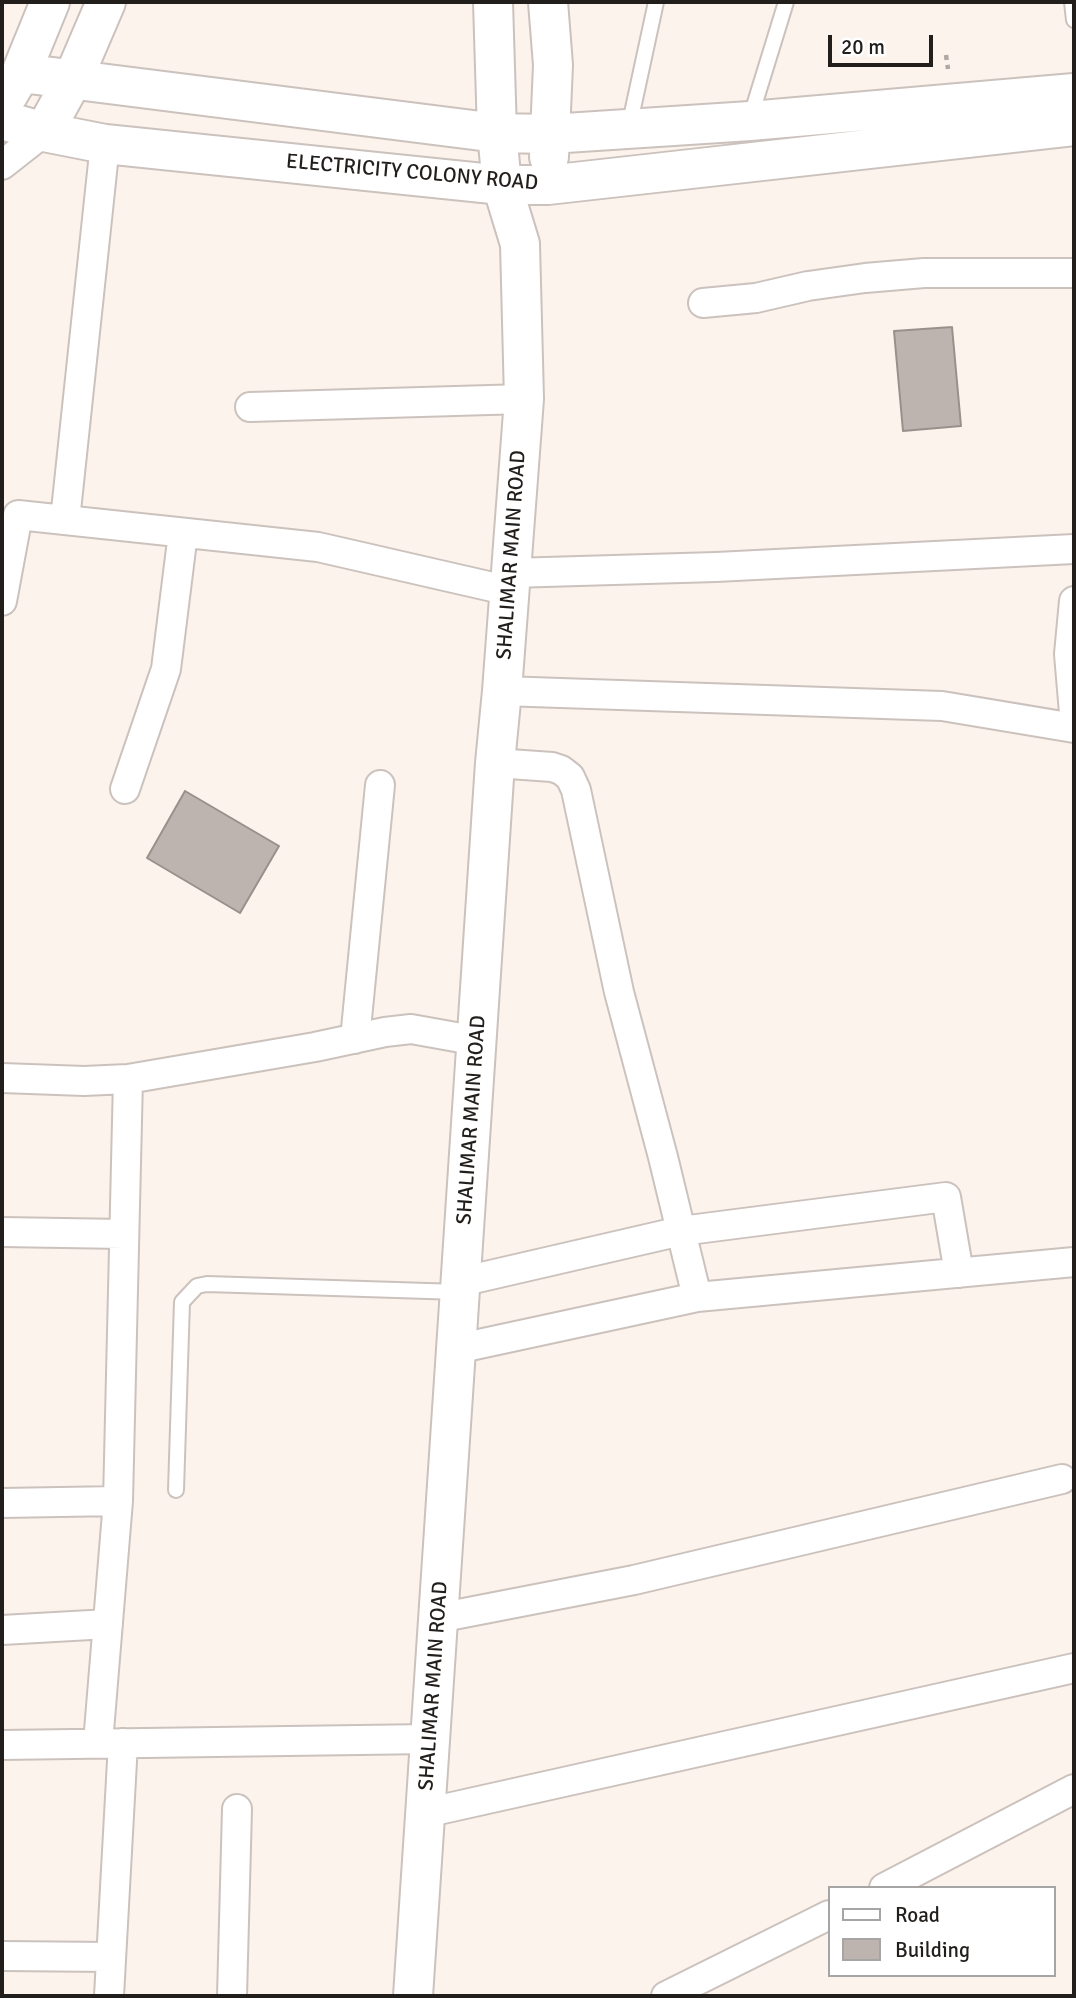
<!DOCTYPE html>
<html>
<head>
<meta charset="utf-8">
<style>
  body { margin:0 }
  #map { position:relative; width:1076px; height:1998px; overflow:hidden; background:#fdf3ed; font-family:Signika,sans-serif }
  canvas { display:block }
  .frame { position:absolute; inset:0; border:4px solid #221e1c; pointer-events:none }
  .legend { position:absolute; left:828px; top:1886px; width:228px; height:91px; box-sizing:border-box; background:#fff; border:2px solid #a7a5a4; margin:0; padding:9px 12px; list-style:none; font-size:21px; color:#221e1c }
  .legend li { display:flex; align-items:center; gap:14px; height:35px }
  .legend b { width:35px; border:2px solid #a7a5a4 }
  .scale { position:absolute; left:828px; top:35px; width:105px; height:32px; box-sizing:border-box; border:4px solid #221e1c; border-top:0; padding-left:9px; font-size:21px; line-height:24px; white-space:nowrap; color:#221e1c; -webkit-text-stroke:5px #fff; paint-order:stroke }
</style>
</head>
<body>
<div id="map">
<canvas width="1076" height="1998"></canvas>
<div class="frame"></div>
<ul class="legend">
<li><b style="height:9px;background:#fff"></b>Road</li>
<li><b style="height:19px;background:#beb4af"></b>Building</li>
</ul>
<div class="scale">20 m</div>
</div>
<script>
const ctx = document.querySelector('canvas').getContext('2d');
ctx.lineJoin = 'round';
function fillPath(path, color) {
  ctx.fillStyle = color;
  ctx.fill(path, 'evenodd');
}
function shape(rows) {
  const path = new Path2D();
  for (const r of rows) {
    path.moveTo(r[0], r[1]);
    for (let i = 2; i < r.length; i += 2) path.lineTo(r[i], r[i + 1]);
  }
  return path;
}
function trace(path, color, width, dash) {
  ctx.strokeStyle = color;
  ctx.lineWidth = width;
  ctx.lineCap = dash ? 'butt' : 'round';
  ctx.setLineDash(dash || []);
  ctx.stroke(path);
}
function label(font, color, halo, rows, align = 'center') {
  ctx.font = font + ' Signika,sans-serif';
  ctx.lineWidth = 7;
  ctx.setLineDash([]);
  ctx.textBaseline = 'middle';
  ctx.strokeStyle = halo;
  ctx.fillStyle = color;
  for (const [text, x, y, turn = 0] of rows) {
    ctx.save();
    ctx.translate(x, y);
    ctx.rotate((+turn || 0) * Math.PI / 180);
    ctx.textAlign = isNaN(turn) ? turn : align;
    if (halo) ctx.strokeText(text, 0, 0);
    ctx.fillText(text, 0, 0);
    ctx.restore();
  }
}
const building = shape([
  [952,327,961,426,903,431,894,331,952,327],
  [185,791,279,846,240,913,147,858,185,791]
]);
fillPath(building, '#beb4af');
trace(building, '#99908b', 2);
const lane = shape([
  [1072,2,1074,20],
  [750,119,786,2],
  [629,127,656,2],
  [176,1490,182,1302,197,1286,207,1284,459,1292]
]);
const street = shape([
  [2,165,44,132],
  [703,303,756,298,808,286,865,278,924,273,1074,273],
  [250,407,524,399],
  [65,520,105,144],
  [511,573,716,567,1074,549],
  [2,601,18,515,318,547,510,591],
  [1074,601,1069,654,1074,713],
  [502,691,942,706,1074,728],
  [495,763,552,767,561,770,570,777,576,790,619,992,663,1157,697,1297],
  [125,789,166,669,183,533],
  [355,1039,380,785],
  [2,1078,84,1081,128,1079,315,1047,385,1032,411,1029,478,1041],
  [2,1232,124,1234],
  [460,1282,681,1231,946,1197,959,1273],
  [456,1349,697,1297,1074,1262],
  [2,1503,118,1501],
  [438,1618,634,1580,1062,1479],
  [2,1630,108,1624],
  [98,1743,118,1501,128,1079],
  [2,1745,430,1739],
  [425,1813,1074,1668],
  [884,1888,1074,1789],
  [2,1956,111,1957],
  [109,1996,123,1743],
  [232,1996,237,1809],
  [666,1996,829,1915]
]);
const secondary = shape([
  [548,2,553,65,549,157],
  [21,73,497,133,550,134,750,121,1074,93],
  [8,95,21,73,50,2],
  [2,120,44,132,105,144,502,185,548,185,1074,126],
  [44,132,73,79,106,2],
  [413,1996,495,763,502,691,524,399,520,244,502,185,497,133,493,2]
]);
trace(lane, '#ccc2bd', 18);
trace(street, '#ccc2bd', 32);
trace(secondary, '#ccc2bd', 42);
trace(shape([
  [946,55,948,69]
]), '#aea7a2', 4.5, [5, 5]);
trace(lane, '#fff', 14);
trace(street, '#fff', 28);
trace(secondary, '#fff', 38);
label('21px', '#221e1c', '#fff', [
  ["ELECTRICITY COLONY ROAD",412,173,5],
  ["SHALIMAR MAIN ROAD",512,555,-86],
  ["SHALIMAR MAIN ROAD",472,1120,-86],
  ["SHALIMAR MAIN ROAD",434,1686,-86]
]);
</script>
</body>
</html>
